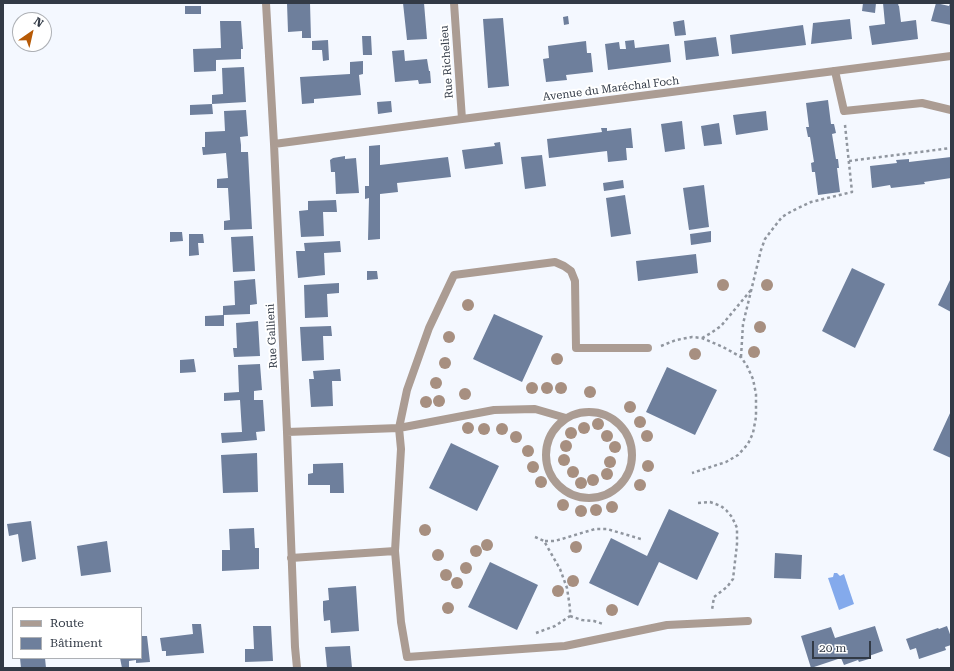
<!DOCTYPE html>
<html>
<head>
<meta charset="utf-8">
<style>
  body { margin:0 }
  #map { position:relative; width:954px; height:671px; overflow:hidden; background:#f4f8ff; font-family:"Roboto Serif",serif }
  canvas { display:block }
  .frame { position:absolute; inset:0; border:4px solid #323a46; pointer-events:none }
  .legend { position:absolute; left:12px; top:607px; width:130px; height:52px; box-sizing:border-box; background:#fff; border:1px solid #adb0b5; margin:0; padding:5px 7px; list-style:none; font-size:12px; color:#323a46 }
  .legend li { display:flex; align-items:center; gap:8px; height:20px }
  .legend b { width:20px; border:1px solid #adb0b5 }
  .north { position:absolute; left:12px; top:12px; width:40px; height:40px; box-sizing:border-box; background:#fff; border:1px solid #adb0b5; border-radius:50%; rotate:34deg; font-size:11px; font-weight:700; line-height:16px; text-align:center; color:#323a46 }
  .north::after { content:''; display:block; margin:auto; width:14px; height:18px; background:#b75a06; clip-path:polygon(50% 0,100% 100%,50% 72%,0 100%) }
  .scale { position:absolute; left:812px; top:641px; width:59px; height:18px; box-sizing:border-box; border:2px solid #323a46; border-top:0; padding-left:5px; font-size:12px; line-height:14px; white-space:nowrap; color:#323a46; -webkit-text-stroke:3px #fff; paint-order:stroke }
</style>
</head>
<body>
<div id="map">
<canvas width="954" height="671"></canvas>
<div class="frame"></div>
<ul class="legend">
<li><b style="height:5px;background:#ab9c93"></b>Route</li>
<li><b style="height:11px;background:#6e7f9c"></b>Bâtiment</li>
</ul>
<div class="north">N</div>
<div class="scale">20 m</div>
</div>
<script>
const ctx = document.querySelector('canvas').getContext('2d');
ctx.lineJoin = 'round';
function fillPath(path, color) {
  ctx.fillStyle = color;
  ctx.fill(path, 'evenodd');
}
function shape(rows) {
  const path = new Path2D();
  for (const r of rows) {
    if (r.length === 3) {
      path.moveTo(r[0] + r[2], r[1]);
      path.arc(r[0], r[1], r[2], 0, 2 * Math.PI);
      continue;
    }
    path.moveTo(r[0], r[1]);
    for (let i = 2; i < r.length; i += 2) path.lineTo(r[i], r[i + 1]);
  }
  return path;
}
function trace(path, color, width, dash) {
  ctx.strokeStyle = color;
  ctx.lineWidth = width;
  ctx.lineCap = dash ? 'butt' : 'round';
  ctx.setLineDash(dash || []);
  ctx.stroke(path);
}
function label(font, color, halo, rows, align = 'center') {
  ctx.font = font + ' "Roboto Serif",serif';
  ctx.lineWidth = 4;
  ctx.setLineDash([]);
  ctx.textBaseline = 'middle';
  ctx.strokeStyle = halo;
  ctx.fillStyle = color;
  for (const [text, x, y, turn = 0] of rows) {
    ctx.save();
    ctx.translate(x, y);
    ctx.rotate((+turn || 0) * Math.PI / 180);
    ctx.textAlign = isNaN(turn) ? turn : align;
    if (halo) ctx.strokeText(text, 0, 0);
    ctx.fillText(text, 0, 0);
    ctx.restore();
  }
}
fillPath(shape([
  [834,573,837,573,840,576,844,574,854,604,839,610,828,578,833,577]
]), '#84aaec');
fillPath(shape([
  [287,3,310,3,311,38,302,38,302,31,288,32],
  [403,3,424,3,427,39,407,40],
  [863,3,876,3,875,13,862,11],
  [883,3,899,3,898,5,899,6,901,22,916,20,918,39,872,45,869,26,885,24],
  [936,3,949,6,950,3,951,3,951,25,931,21],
  [185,6,201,6,201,14,185,14],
  [568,16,569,24,564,25,563,17],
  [503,18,509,86,488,88,483,19],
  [850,19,852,39,811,44,813,23],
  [684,20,686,35,675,36,673,22],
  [220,21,241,21,243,49,241,49,241,59,216,60,216,71,194,72,193,49,221,48],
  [803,25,806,45,732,54,730,35],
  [362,36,371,36,372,55,363,55],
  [716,37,719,56,686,60,684,41],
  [328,40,329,60,323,61,322,50,312,50,312,41],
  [634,40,635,48,669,44,671,62,608,70,605,44,619,42,620,49,626,49,625,41],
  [586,41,587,53,591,53,593,72,566,75,567,80,546,82,543,59,549,58,548,46],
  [404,50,405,61,427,59,429,71,430,71,431,83,419,84,418,80,395,82,392,51],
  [363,61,363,74,359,75,361,95,314,99,314,103,302,104,300,77,350,74,350,62],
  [244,67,246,102,212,104,212,95,223,94,222,68],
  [828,100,831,124,834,124,836,133,832,134,836,159,838,159,839,168,837,168,840,192,818,195,815,172,812,172,811,163,814,162,810,137,808,137,806,127,809,127,806,103],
  [391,101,392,112,378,114,377,102],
  [212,104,213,114,190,115,190,105],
  [246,110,248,136,240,137,241,145,241,152,248,152,252,229,224,230,224,221,230,220,228,188,217,188,217,179,228,178,226,153,203,155,202,147,205,147,205,132,225,131,224,111],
  [766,111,768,130,736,135,733,115],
  [682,121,685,149,665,152,661,124],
  [719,123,722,144,704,146,701,126],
  [601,128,607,128,607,131,631,128,633,148,626,148,627,160,608,162,607,151,549,158,547,139,602,132],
  [500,142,503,164,465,169,462,150,495,146,494,143],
  [380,145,380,165,448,157,451,177,397,183,398,192,380,194,380,239,368,240,369,198,365,199,365,186,369,186,369,146],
  [542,155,546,186,525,189,521,157],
  [345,156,345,159,356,158,359,193,336,194,335,172,331,172,330,160,333,158],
  [951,157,951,178,924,182,925,184,891,188,890,185,872,188,870,166,897,163,896,160,909,159,909,162],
  [623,180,624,188,604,191,603,183],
  [704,185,709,227,689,230,683,188],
  [625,195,631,234,611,237,606,198],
  [336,200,337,212,323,212,324,236,301,237,299,211,308,210,308,201],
  [711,231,711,242,691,245,690,234],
  [170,232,182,232,183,241,170,242],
  [189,234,203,234,204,243,198,243,199,255,189,256],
  [253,236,255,271,233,272,231,237],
  [340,241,341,252,324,253,325,275,298,278,296,251,305,251,304,243],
  [696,254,698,273,638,281,636,261],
  [852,268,885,284,855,348,822,331],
  [367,271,377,271,378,279,367,280],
  [951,278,951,312,938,305],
  [255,279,257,304,250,305,250,314,224,315,224,326,205,326,205,316,223,315,223,306,235,305,234,281],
  [339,283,339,293,327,294,328,317,305,318,304,285],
  [494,314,543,336,522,382,473,359],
  [258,321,260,356,234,357,233,348,237,348,236,323],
  [331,326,332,336,323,336,324,360,302,361,300,327],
  [194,359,196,372,180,373,180,360],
  [260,364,262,390,254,391,254,400,263,400,265,431,256,432,257,440,222,443,221,433,242,432,240,400,224,401,224,393,239,392,238,365],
  [667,367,717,390,695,435,646,412],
  [340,369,341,381,332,381,333,406,311,407,309,379,314,379,313,371],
  [951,411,951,458,933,450],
  [451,443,499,466,477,511,429,488],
  [257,453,258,492,223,493,221,455],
  [343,463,344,493,330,493,330,485,308,485,308,474,313,473,313,464],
  [669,509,719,533,697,580,659,562,638,606,589,583,611,538,647,556],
  [31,521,36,559,22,562,18,534,9,536,7,524],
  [254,528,255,548,259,548,259,569,222,571,222,550,230,550,229,529],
  [107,541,111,572,81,576,77,546],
  [775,553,802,555,801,579,774,578],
  [490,562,538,585,517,630,468,607],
  [356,586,359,631,331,633,330,620,324,621,323,611,323,601,329,600,328,588],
  [192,624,201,624,204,653,166,656,166,651,162,651,160,638,193,634],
  [253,626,271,626,273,661,245,662,245,649,254,649],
  [875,626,883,651,869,656,869,659,859,662,858,660,844,665,841,658,811,668,801,636,831,627,835,638],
  [947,626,951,637,951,645,945,647,946,650,919,659,916,648,910,650,906,639,938,628,939,629],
  [141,636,147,636,150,662,136,663,136,660,129,661,129,668,122,668,120,658,141,658],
  [350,646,352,668,327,668,325,647],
  [20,658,45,658,46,668,21,668]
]), '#6e7f9c');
trace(shape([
  [849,161,951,148],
  [702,338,711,333,721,326,751,290],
  [661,346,676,340,692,337,702,338,723,347,741,357,747,366,753,379,756,394,756,417,753,433,748,444,738,455,726,462,692,473],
  [741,357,743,324,761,250,765,239,771,231,782,217,792,211,811,202,852,192,845,125],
  [698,503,710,502,721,506,726,510,732,517,737,528,737,544,733,579,727,587,714,597,712,610],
  [535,537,544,541,560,569,567,588,570,608,570,616,555,626,536,633],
  [545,541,555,541,595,529,607,529,641,539],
  [570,616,582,620,594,621,603,624]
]), '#90969f', 2.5, [3, 3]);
trace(shape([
  [835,71,844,111,922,103,951,110]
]), '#ab9c93', 8);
trace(shape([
  [266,3,274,144,287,432,295,647,297,668],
  [454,3,462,119],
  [274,144,462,119,951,56],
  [589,455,43],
  [566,418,535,409,494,410,399,428,407,390,429,328,454,275,555,262,564,266,571,271,575,281,576,348,648,348],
  [287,432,399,428,401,449,395,551,291,558],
  [395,551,401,622,407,657,565,646,667,625,748,621]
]), '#ab9c93', 8);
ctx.fillStyle = '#a78f80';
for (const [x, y] of [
  [723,285],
  [767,285],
  [468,305],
  [760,327],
  [449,337],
  [754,352],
  [695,354],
  [557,359],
  [445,363],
  [436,383],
  [532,388],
  [547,388],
  [561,388],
  [590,392],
  [465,394],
  [439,401],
  [426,402],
  [630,407],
  [640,422],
  [598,424],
  [468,428],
  [584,428],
  [484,429],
  [502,429],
  [571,433],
  [607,436],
  [647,436],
  [516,437],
  [566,446],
  [615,447],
  [528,451],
  [564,460],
  [610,462],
  [648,466],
  [533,467],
  [573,472],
  [607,474],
  [593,480],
  [541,482],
  [581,483],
  [640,485],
  [563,505],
  [612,507],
  [596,510],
  [581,511],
  [425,530],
  [487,545],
  [576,547],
  [476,551],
  [438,555],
  [466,568],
  [446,575],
  [573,581],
  [457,583],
  [558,591],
  [448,608],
  [612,610]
]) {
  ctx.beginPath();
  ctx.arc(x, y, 6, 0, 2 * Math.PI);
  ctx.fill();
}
label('11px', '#323a46', '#fff', [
  ["Rue Richelieu",447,62,-94],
  ["Avenue du Maréchal Foch",611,89,-7],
  ["Rue Gallieni",272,336,-93]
]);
</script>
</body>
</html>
